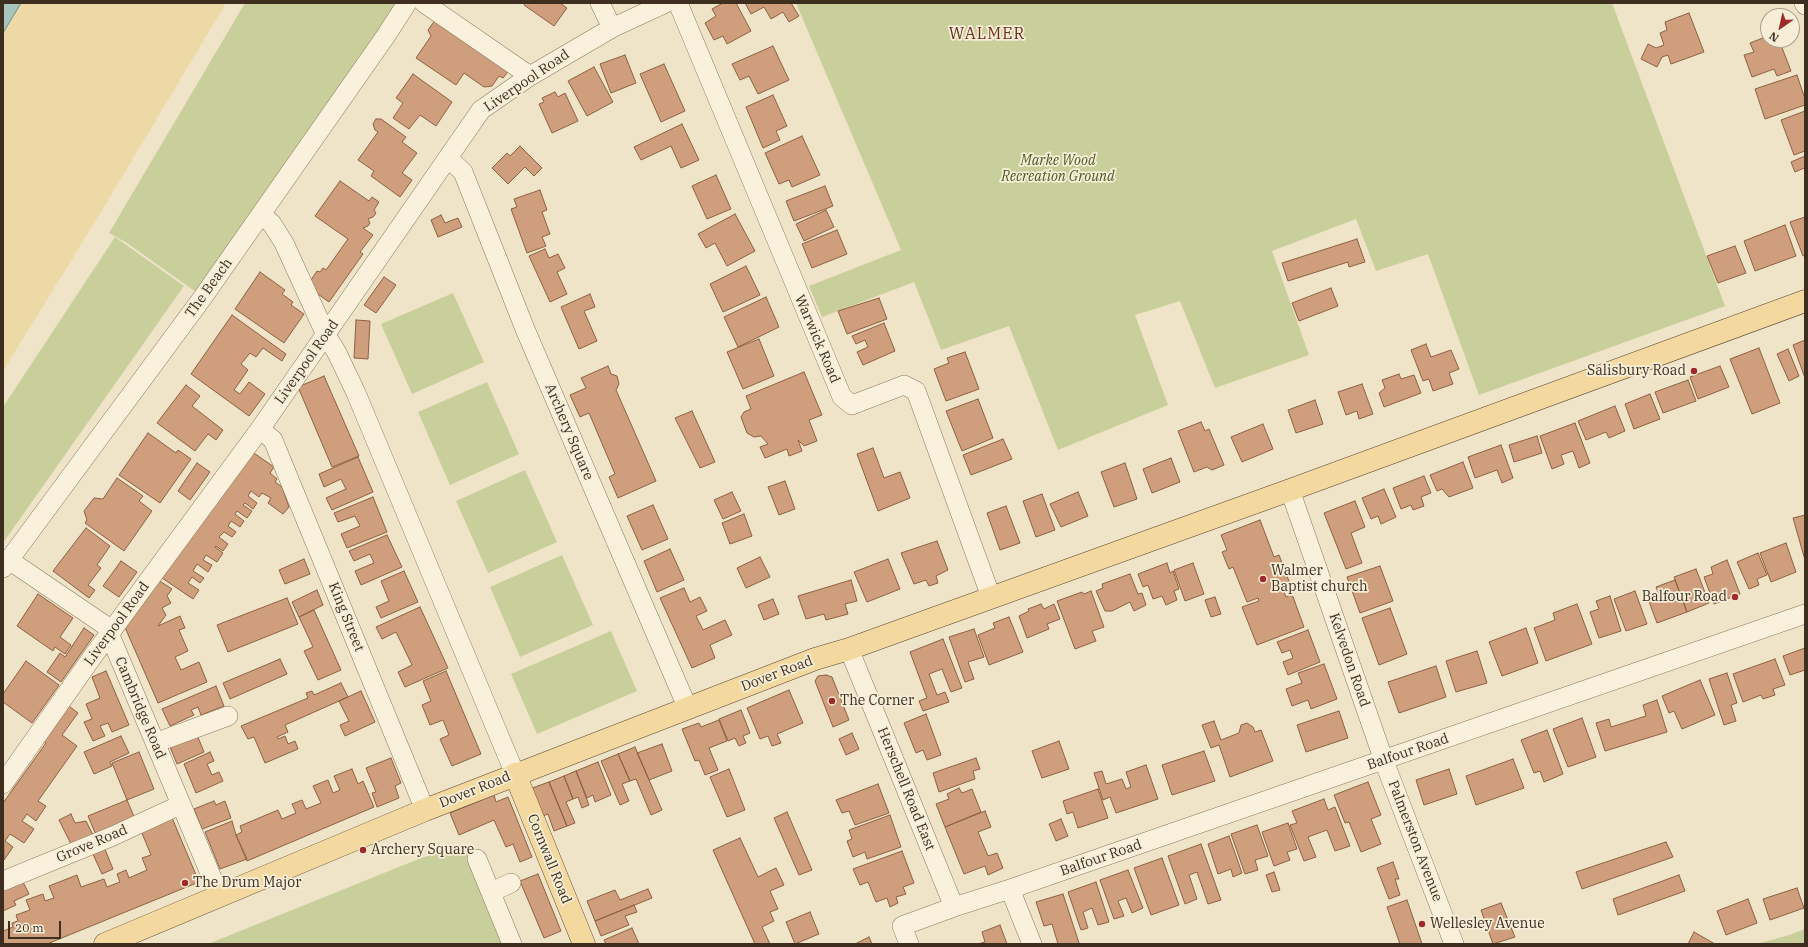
<!DOCTYPE html>
<html>
<head>
<meta charset="utf-8">
<style>
  body { margin:0 }
  #map { position:relative; width:1808px; height:947px; overflow:hidden; background:#f0e4c8; font-family:"IBM Plex Serif",serif }
  canvas { display:block }
  .frame { position:absolute; inset:0; border:4px solid #3d2e20; pointer-events:none }
  .north { position:absolute; left:1760px; top:8px; width:40px; height:40px; box-sizing:border-box; background:#f7eed8; border:1px solid #ada18e; border-radius:50%; rotate:214deg; font-size:11px; font-weight:700; line-height:16px; text-align:center; color:#3d2e20 }
  .north::after { content:''; display:block; margin:auto; width:14px; height:18px; background:#9e2a2b; clip-path:polygon(50% 0,100% 100%,50% 72%,0 100%) }
  .scale { position:absolute; left:8px; top:921px; width:53px; height:18px; box-sizing:border-box; border:2px solid #3d2e20; border-top:0; padding-left:5px; font-size:12px; line-height:14px; white-space:nowrap; color:#3d2e20; -webkit-text-stroke:3px #f7eed8; paint-order:stroke }
</style>
</head>
<body>
<div id="map">
<canvas width="1808" height="947"></canvas>
<div class="frame"></div>
<div class="north">N</div>
<div class="scale">20 m</div>
</div>
<script>
const ctx = document.querySelector('canvas').getContext('2d');
ctx.lineJoin = 'round';
function fillPath(path, color) {
  ctx.fillStyle = color;
  ctx.fill(path, 'evenodd');
}
function shape(rows) {
  const path = new Path2D();
  for (const r of rows) {
    path.moveTo(r[0], r[1]);
    for (let i = 2; i < r.length; i += 2) path.lineTo(r[i], r[i + 1]);
  }
  return path;
}
function trace(path, color, width, dash) {
  ctx.strokeStyle = color;
  ctx.lineWidth = width;
  ctx.lineCap = dash ? 'butt' : 'round';
  ctx.setLineDash(dash || []);
  ctx.stroke(path);
}
function label(font, color, halo, rows, align = 'center') {
  ctx.font = font + ' "IBM Plex Serif",serif';
  ctx.lineWidth = 3.5;
  ctx.setLineDash([]);
  ctx.textBaseline = 'middle';
  ctx.strokeStyle = halo;
  ctx.fillStyle = color;
  for (const [text, x, y, turn = 0] of rows) {
    ctx.save();
    ctx.translate(x, y);
    ctx.rotate((+turn || 0) * Math.PI / 180);
    ctx.textAlign = isNaN(turn) ? turn : align;
    if (halo) ctx.strokeText(text, 0, 0);
    ctx.fillText(text, 0, 0);
    ctx.restore();
  }
}
fillPath(shape([
  [245,3,407,3,203,297,127,243,109,233],
  [796,3,1612,3,1725,306,1479,395,1428,254,1376,271,1356,219,1272,251,1309,355,1215,388,1180,301,1135,315,1168,405,1058,450,1009,326,941,350,914,282,822,317,809,286,901,250],
  [115,237,184,286,3,543,3,407],
  [453,293,484,362,412,394,381,324],
  [487,382,519,454,450,485,418,412],
  [525,470,557,542,488,573,456,501],
  [562,555,593,625,520,657,490,587],
  [611,631,637,691,537,734,511,674],
  [458,847,477,859,512,944,208,944,421,858],
  [1805,929,1805,944,1757,944,1789,935]
]), '#c9cf9b');
fillPath(shape([
  [3,3,226,3,98,217,3,371]
]), '#ecd9a5');
const water = shape([
  [3,3,21,3,3,33,3,3]
]);
fillPath(water, '#a9c4bc');
trace(water, '#6f938a', 1);
const building = shape([
  [525,3,560,3,567,8,554,26,524,5,525,3],
  [723,3,736,3,751,31,727,44,723,36,714,40,705,23,716,16,712,9,723,3],
  [745,3,791,3,799,16,789,22,783,12,771,19,764,7,751,14,745,3],
  [1689,13,1704,52,1671,64,1668,55,1662,57,1657,67,1641,59,1648,44,1656,48,1664,45,1660,33,1667,30,1665,22,1689,13],
  [436,19,510,69,503,78,499,76,492,86,484,87,464,73,456,85,416,58,431,36,428,30,436,19],
  [1768,36,1768,40,1779,40,1791,71,1777,76,1774,69,1752,77,1744,55,1754,52,1750,43,1768,36],
  [773,46,789,80,758,94,749,76,740,80,732,64,773,46],
  [625,55,636,83,611,93,600,64,625,55],
  [664,64,685,111,661,122,640,74,664,64],
  [594,67,613,102,587,116,568,81,594,67],
  [413,74,452,102,436,126,420,115,409,129,393,118,403,103,396,98,413,74],
  [1797,75,1805,99,1805,105,1765,119,1755,89,1797,75],
  [555,92,558,97,565,93,578,121,552,133,539,104,544,102,542,98,555,92],
  [773,95,787,126,776,131,780,140,763,148,746,107,773,95],
  [1805,111,1805,151,1794,155,1781,120,1805,111],
  [376,119,381,119,406,137,402,142,417,153,402,173,412,180,400,197,371,176,374,171,358,160,378,132,375,130,373,124,376,119],
  [682,124,699,160,681,168,671,146,641,160,634,147,682,124],
  [802,136,820,175,792,187,789,180,779,184,765,153,802,136],
  [520,146,542,168,534,176,525,167,508,184,492,168,507,153,510,156,520,146],
  [1805,156,1805,172,1804,168,1795,172,1791,162,1805,156],
  [716,175,731,209,707,219,692,186,716,175],
  [340,181,369,201,372,197,379,202,374,210,376,213,373,217,368,219,370,223,368,226,363,228,373,235,360,252,363,254,329,302,315,292,311,280,317,271,320,272,323,268,326,270,348,239,315,216,340,181],
  [825,186,833,206,794,221,786,201,825,186],
  [540,190,547,210,542,212,550,234,542,237,546,246,527,253,511,209,517,207,514,199,540,190],
  [826,210,834,227,804,241,796,224,826,210],
  [735,214,755,251,727,266,715,243,706,248,698,234,735,214],
  [441,215,445,223,458,218,462,227,438,237,431,220,441,215],
  [1805,217,1805,255,1803,256,1790,222,1805,217],
  [1785,225,1796,256,1755,271,1744,241,1785,225],
  [837,230,847,254,812,268,802,244,837,230],
  [1357,239,1365,262,1349,267,1348,262,1288,281,1282,263,1357,239],
  [1735,246,1746,273,1718,283,1707,256,1735,246],
  [545,249,549,258,558,254,565,268,557,272,567,294,550,302,529,256,545,249],
  [746,266,760,295,723,312,710,284,746,266],
  [260,272,285,290,282,294,293,302,291,305,304,314,284,343,235,309,260,272],
  [384,277,396,285,376,313,364,305,384,277],
  [1331,288,1338,306,1299,321,1292,303,1331,288],
  [590,294,595,307,584,311,597,341,579,349,561,307,590,294],
  [766,297,779,327,738,347,724,317,766,297],
  [879,298,887,319,847,334,838,311,879,298],
  [232,315,286,354,282,361,263,348,256,357,250,353,241,364,248,370,234,390,240,394,249,382,265,394,249,416,191,374,232,315],
  [356,320,370,321,368,359,354,358,356,320],
  [884,323,895,351,863,365,857,352,868,347,865,340,856,344,852,336,884,323],
  [759,339,774,376,743,389,727,352,759,339],
  [1805,340,1805,378,1793,345,1805,340],
  [1426,344,1431,357,1451,350,1459,369,1449,373,1453,384,1433,391,1429,379,1423,381,1411,350,1426,344],
  [1759,348,1780,403,1752,414,1730,359,1759,348],
  [1788,349,1799,376,1789,381,1777,354,1788,349],
  [965,352,979,389,946,401,934,369,949,363,947,358,965,352],
  [608,366,611,374,617,376,619,384,616,390,656,481,618,498,609,477,615,474,589,413,580,417,570,395,586,388,581,378,608,366],
  [1720,366,1729,387,1698,399,1690,377,1720,366],
  [804,372,822,415,809,420,817,441,804,446,798,440,802,451,789,456,787,449,765,458,760,447,768,444,761,436,754,437,747,433,741,417,744,412,751,409,746,396,804,372],
  [1399,374,1401,379,1414,375,1421,393,1384,407,1379,393,1385,388,1382,380,1399,374],
  [324,376,359,456,332,467,298,387,324,376],
  [1688,380,1696,401,1663,413,1655,392,1688,380],
  [1362,384,1373,414,1359,419,1357,411,1346,415,1338,392,1362,384],
  [186,385,200,396,192,406,223,430,216,440,208,434,195,451,157,423,186,385],
  [1650,394,1660,419,1634,429,1625,404,1650,394],
  [978,399,993,438,962,451,946,411,978,399],
  [1315,400,1323,424,1296,433,1288,410,1315,400],
  [1615,406,1625,431,1609,438,1606,432,1586,440,1578,421,1615,406],
  [692,411,715,462,700,468,675,418,692,411],
  [1201,422,1205,431,1209,429,1224,465,1212,470,1207,467,1194,472,1178,431,1201,422],
  [1575,423,1590,463,1579,468,1573,451,1561,455,1564,464,1552,469,1540,436,1575,423],
  [1263,424,1273,449,1242,462,1231,437,1263,424],
  [148,433,176,453,178,450,191,459,160,503,119,475,148,433],
  [1537,436,1542,453,1514,462,1509,445,1537,436],
  [1003,439,1012,459,971,475,963,455,1003,439],
  [1501,445,1513,478,1502,483,1497,470,1475,478,1468,457,1501,445],
  [873,448,884,478,900,472,910,498,878,511,857,454,873,448],
  [251,451,274,467,270,473,277,479,275,482,282,487,289,507,283,514,268,503,271,498,262,493,259,497,251,491,248,496,257,503,253,509,245,503,243,505,252,511,247,518,237,511,235,514,244,521,240,527,231,521,228,526,236,532,232,537,224,532,219,537,228,544,223,551,216,546,215,547,223,553,217,562,206,555,203,560,212,565,208,572,197,564,193,571,204,578,200,583,192,577,188,583,199,590,193,599,162,578,251,451],
  [358,457,373,492,332,510,326,498,346,489,341,479,324,487,319,474,358,457],
  [1171,458,1180,482,1152,493,1143,469,1171,458],
  [1463,462,1473,488,1449,497,1442,489,1437,491,1430,475,1463,462],
  [197,463,210,472,190,500,178,491,197,463],
  [1125,463,1137,499,1114,507,1101,472,1125,463],
  [1424,476,1431,493,1421,497,1424,506,1413,510,1411,505,1401,509,1393,488,1424,476],
  [117,478,143,496,139,501,152,511,124,551,85,523,87,520,84,511,94,498,103,499,117,478],
  [785,481,795,509,779,515,768,487,785,481],
  [1384,489,1396,517,1381,524,1378,516,1371,519,1362,498,1384,489],
  [732,492,741,511,723,519,714,500,732,492],
  [1078,492,1088,516,1061,527,1050,504,1078,492],
  [1042,494,1055,530,1036,537,1023,501,1042,494],
  [373,497,387,532,347,548,341,534,360,526,355,516,338,522,334,513,373,497],
  [1355,501,1365,527,1351,533,1362,563,1346,569,1324,513,1355,501],
  [653,505,668,539,642,550,627,516,653,505],
  [1006,506,1020,543,1000,550,987,513,1006,506],
  [744,514,752,536,730,544,722,523,744,514],
  [1805,515,1805,560,1793,518,1805,515],
  [1260,520,1274,557,1279,555,1292,589,1284,592,1286,597,1292,594,1304,627,1257,645,1242,607,1259,601,1258,598,1247,602,1233,567,1229,569,1222,552,1227,550,1221,535,1260,520],
  [86,528,110,546,97,565,101,568,88,585,95,590,89,598,53,571,86,528],
  [387,535,402,567,361,585,355,571,374,563,370,554,354,561,349,551,387,535],
  [937,541,948,570,936,576,938,583,929,586,926,580,914,584,901,553,937,541],
  [1786,543,1796,572,1771,582,1760,553,1786,543],
  [670,549,684,580,657,592,644,561,670,549],
  [1758,553,1767,575,1757,579,1759,585,1749,589,1737,562,1758,553],
  [760,557,770,577,746,588,737,568,760,557],
  [304,559,310,574,285,584,279,570,304,559],
  [888,559,900,589,867,602,854,572,888,559],
  [1727,560,1740,594,1714,604,1704,577,1713,574,1711,567,1727,560],
  [121,561,137,572,119,597,103,586,121,561],
  [1167,563,1170,573,1173,571,1179,589,1174,591,1177,600,1166,605,1162,596,1153,599,1148,585,1143,587,1138,574,1167,563],
  [1193,563,1204,594,1185,601,1174,570,1193,563],
  [1380,566,1393,601,1360,613,1347,577,1380,566],
  [1696,569,1709,603,1687,612,1674,577,1696,569],
  [404,571,418,602,381,618,376,607,389,601,381,581,404,571],
  [1130,574,1138,594,1142,593,1146,605,1134,611,1130,602,1112,611,1105,611,1096,591,1103,588,1102,584,1130,574],
  [155,578,172,589,167,596,171,603,162,608,166,615,158,626,180,616,185,628,179,630,188,651,175,657,181,670,199,662,207,682,158,703,124,625,155,578],
  [851,580,857,601,845,604,848,614,826,620,824,614,806,619,798,596,851,580],
  [1675,580,1687,612,1657,623,1648,599,1659,595,1656,587,1675,580],
  [684,588,690,602,700,597,707,611,696,616,703,630,725,620,732,635,710,645,715,658,692,668,660,598,684,588],
  [317,590,323,605,299,617,292,602,317,590],
  [1091,591,1104,627,1092,631,1096,641,1075,649,1057,601,1082,592,1084,594,1091,591],
  [1635,591,1647,624,1626,631,1614,599,1635,591],
  [38,594,73,618,60,637,71,645,65,654,55,647,53,651,17,626,38,594],
  [1610,596,1621,631,1599,638,1590,612,1599,609,1596,601,1610,596],
  [1215,597,1221,614,1211,617,1205,600,1215,597],
  [287,598,298,624,228,652,217,625,287,598],
  [773,599,779,614,764,620,758,605,773,599],
  [1041,604,1044,609,1054,604,1060,619,1047,624,1049,629,1027,638,1019,616,1029,611,1028,609,1041,604],
  [1577,604,1592,644,1546,661,1534,628,1555,620,1553,613,1577,604],
  [420,607,448,668,405,687,398,672,412,665,396,632,382,639,376,627,420,607],
  [1390,608,1407,654,1379,665,1362,618,1390,608],
  [314,610,341,670,318,680,304,651,313,647,299,617,314,610],
  [1009,617,1023,652,989,665,978,635,995,628,993,623,1009,617],
  [84,628,94,635,61,682,47,672,60,653,65,657,84,628],
  [1526,628,1538,663,1502,676,1489,642,1526,628],
  [974,629,984,657,968,662,974,679,965,682,949,637,974,629],
  [1308,630,1320,662,1288,675,1283,662,1293,658,1290,650,1282,653,1277,642,1308,630],
  [943,639,962,688,951,692,942,669,929,674,937,695,945,692,949,702,923,711,919,701,927,698,910,652,943,639],
  [1805,648,1805,670,1790,675,1783,656,1805,648],
  [1477,651,1487,683,1456,692,1446,661,1477,651],
  [280,659,287,674,230,699,223,683,280,659],
  [1775,659,1785,685,1773,689,1775,695,1763,699,1761,695,1743,702,1733,674,1775,659],
  [26,661,59,685,32,723,3,702,3,694,26,661],
  [1324,664,1337,699,1311,709,1308,700,1292,706,1286,689,1302,683,1298,673,1324,664],
  [1436,666,1446,697,1399,713,1388,682,1436,666],
  [106,671,129,725,112,732,108,723,100,726,105,736,93,741,84,722,92,719,86,704,100,698,92,677,106,671],
  [446,671,481,754,452,766,440,739,449,735,443,720,430,725,422,705,431,701,423,681,446,671],
  [1727,673,1737,703,1731,705,1736,721,1724,725,1709,679,1727,673],
  [826,675,832,677,849,720,833,727,815,681,818,676,826,675],
  [1700,680,1715,715,1682,729,1674,711,1669,713,1662,696,1700,680],
  [341,683,348,697,285,725,288,732,277,737,278,739,285,736,288,744,295,741,298,749,265,763,254,737,248,739,241,726,308,698,306,693,312,691,314,695,341,683],
  [216,686,224,706,201,715,198,707,191,710,194,715,170,726,162,709,216,686],
  [789,690,803,723,777,734,781,743,772,746,768,736,760,739,747,708,789,690],
  [361,691,375,722,345,736,340,725,349,721,339,701,361,691],
  [1657,700,1667,732,1605,751,1596,723,1609,719,1611,727,1646,716,1643,705,1657,700],
  [65,703,78,713,62,735,77,746,38,801,46,806,36,821,27,814,22,821,34,829,24,843,10,834,5,841,13,847,4,860,3,803,46,743,40,739,65,703],
  [741,710,750,733,743,736,746,743,739,746,735,738,728,741,719,719,741,710],
  [1339,711,1348,738,1306,752,1297,725,1339,711],
  [926,714,941,755,927,760,923,750,916,753,904,723,926,714],
  [1582,718,1596,757,1568,767,1553,729,1582,718],
  [719,720,727,741,709,748,718,770,705,775,699,760,695,761,682,729,699,723,701,727,719,720],
  [1214,721,1221,740,1239,733,1241,725,1247,723,1253,727,1255,732,1261,730,1273,761,1230,777,1219,745,1211,748,1202,725,1214,721],
  [195,730,204,752,177,764,168,742,195,730],
  [1547,730,1563,774,1544,782,1540,771,1534,773,1521,740,1547,730],
  [852,733,859,749,846,755,839,739,852,733],
  [121,736,129,753,110,762,112,766,94,774,84,752,121,736],
  [1059,741,1069,769,1042,778,1032,751,1059,741],
  [662,744,672,771,649,780,637,753,662,744],
  [635,747,662,810,651,815,636,779,630,781,618,754,635,747],
  [1204,751,1215,781,1172,795,1162,765,1204,751],
  [139,752,154,789,127,800,112,763,139,752],
  [210,752,214,761,207,764,212,775,219,772,223,781,196,793,184,764,210,752],
  [618,754,630,781,622,784,629,801,620,805,601,761,618,754],
  [391,758,401,783,395,786,399,798,377,807,372,793,376,792,366,768,391,758],
  [976,758,980,769,973,771,975,779,939,792,933,773,976,758],
  [1513,759,1524,788,1476,805,1466,776,1513,759],
  [598,762,611,795,595,802,593,795,587,798,576,771,598,762],
  [1146,765,1158,799,1116,813,1110,797,1103,800,1094,773,1102,771,1106,784,1122,779,1126,789,1131,787,1126,772,1146,765],
  [352,769,358,784,363,781,374,807,247,861,236,835,242,832,240,826,278,810,282,819,296,813,292,804,302,800,306,809,321,803,313,786,328,780,333,793,340,790,334,776,352,769],
  [729,769,745,810,727,817,710,777,729,769],
  [1449,769,1457,794,1424,805,1416,780,1449,769],
  [576,771,589,805,582,808,578,797,573,799,564,776,576,771],
  [564,776,573,799,566,802,575,823,567,826,549,782,564,776],
  [549,782,567,826,554,831,548,814,543,816,532,788,549,782],
  [1368,782,1381,815,1371,819,1381,844,1361,852,1349,822,1345,823,1334,795,1368,782],
  [878,784,889,813,855,825,849,811,842,813,836,800,878,784],
  [959,788,962,793,972,789,981,812,945,827,936,804,949,799,947,794,959,788],
  [1098,789,1108,818,1078,828,1073,812,1067,814,1063,801,1098,789],
  [494,795,496,802,508,797,532,857,520,862,513,844,506,847,494,820,459,835,450,813,494,795],
  [1324,799,1328,810,1335,807,1350,846,1335,851,1327,830,1308,837,1316,857,1304,861,1290,825,1297,823,1292,811,1324,799],
  [127,800,135,819,96,835,88,816,127,800],
  [214,801,216,805,225,801,231,818,202,829,194,809,214,801],
  [985,811,991,827,978,832,988,856,997,853,1003,868,988,875,985,866,964,874,945,827,985,811],
  [787,812,812,870,799,875,774,818,787,812],
  [170,813,199,882,47,944,3,944,3,931,13,927,12,923,18,921,16,915,30,910,26,900,43,894,45,901,54,898,49,886,77,875,81,887,104,879,107,887,120,882,117,874,126,870,129,878,147,870,142,858,151,855,139,826,170,813],
  [71,814,75,823,86,821,93,835,72,846,59,820,71,814],
  [890,815,901,847,867,859,865,852,853,857,847,841,852,839,849,830,890,815],
  [1061,819,1068,836,1056,841,1049,824,1061,819],
  [232,821,236,835,247,859,220,869,205,832,232,821],
  [1288,823,1297,849,1287,852,1290,860,1274,866,1262,832,1288,823],
  [1257,825,1268,856,1255,860,1258,870,1245,874,1231,834,1257,825],
  [1229,836,1242,873,1233,877,1231,869,1218,874,1208,844,1229,836],
  [740,838,758,877,776,868,784,885,770,891,778,909,770,912,774,921,762,927,770,944,755,944,713,850,740,838],
  [1666,842,1673,857,1582,889,1576,872,1666,842],
  [1201,844,1221,900,1208,904,1197,872,1189,875,1197,899,1185,904,1168,856,1201,844],
  [104,847,113,869,102,874,92,852,104,847],
  [902,851,914,883,903,887,906,894,896,897,898,903,890,907,887,898,876,902,868,882,860,885,853,869,902,851],
  [1162,858,1179,905,1151,915,1134,868,1162,858],
  [1393,862,1399,879,1395,879,1400,895,1389,899,1377,868,1393,862],
  [1128,870,1143,908,1132,913,1126,898,1118,901,1124,916,1114,919,1100,880,1128,870],
  [1274,872,1280,890,1272,892,1266,875,1274,872],
  [538,874,561,931,544,938,520,881,538,874],
  [1679,875,1685,891,1618,915,1613,899,1679,875],
  [22,880,29,894,14,901,16,905,3,911,3,889,22,880],
  [1096,882,1109,922,1098,925,1092,908,1083,912,1088,928,1081,930,1068,892,1096,882],
  [1797,888,1804,908,1770,920,1763,899,1797,888],
  [648,889,652,898,595,921,587,901,615,890,620,900,648,889],
  [1063,894,1079,943,1076,944,1058,944,1052,924,1044,926,1036,902,1063,894],
  [1748,899,1757,923,1726,935,1717,911,1748,899],
  [1407,900,1422,944,1400,944,1387,907,1407,900],
  [1501,903,1515,937,1493,944,1481,910,1501,903],
  [634,905,637,912,625,916,629,925,601,936,595,921,634,905],
  [810,912,819,934,795,944,786,922,810,912],
  [1000,925,1007,944,978,944,985,942,982,932,1000,925],
  [632,928,639,944,606,944,604,940,632,928],
  [1694,932,1715,944,1688,944,1694,932],
  [869,937,872,944,855,944,869,937]
]);
fillPath(building, '#cf9f7d');
trace(building, '#8d5f41', 1);
const minor = shape([
  [424,3,530,76],
  [600,3,612,28],
  [678,3,842,397,852,405,904,385,916,391,991,597],
  [1804,3,1805,5],
  [449,159,463,172,525,329,688,709],
  [261,214,272,224,284,243,326,335,337,353,356,393,515,774],
  [260,429,273,440,425,810],
  [1290,490,1384,761,1454,944],
  [9,560,106,626,220,897],
  [3,568,203,297,385,37,407,3],
  [849,649,954,907],
  [155,743,228,716],
  [3,784,93,656,260,429,481,110,530,76,612,28,666,3],
  [477,859,512,944],
  [3,881,113,836,180,805],
  [1010,889,1032,944],
  [491,892,511,883],
  [909,944,902,926,954,907,1010,889,1805,614]
]);
const major = shape([
  [515,774,584,944],
  [105,944,425,810,815,659,849,649,1290,490,1805,301]
]);
trace(minor, '#8d765c', 20);
trace(major, '#5b4430', 23);
trace(minor, '#faf1dc', 19);
trace(major, '#f3d9a0', 22);
for (const [x, y, r, color] of [
  [1694,371,4,"#9e2a2b"],
  [1263,579,4,"#9e2a2b"],
  [1735,597,4,"#9e2a2b"],
  [832,701,4,"#9e2a2b"],
  [363,850,4,"#9e2a2b"],
  [185,883,4,"#9e2a2b"],
  [1422,924,4,"#9e2a2b"]
]) {
  const dot = new Path2D();
  dot.arc(x, y, r, 0, 2 * Math.PI);
  ctx.fillStyle = color;
  ctx.fill(dot);
  trace(dot, '#f7eed8', 1.5);
}
label('14px', '#3d2e20', '#f7eed8', [
  ["Liverpool Road",527,81,-34],
  ["The Beach",209,288,-54],
  ["Warwick Road",817,339,67],
  ["Liverpool Road",307,362,-55],
  ["Archery Square",569,432,67],
  ["King Street",346,617,68],
  ["Liverpool Road",117,624,-54],
  ["Kelvedon Road",1349,660,71],
  ["Dover Road",777,674,-21],
  ["Cambridge Road",140,708,67],
  ["Balfour Road",1408,752,-19],
  ["Herschell Road East",906,789,68],
  ["Dover Road",475,790,-22],
  ["Palmerston Avenue",1415,841,69],
  ["Grove Road",92,844,-23],
  ["Balfour Road",1101,858,-19],
  ["Cornwall Road",549,859,68]
]);
label('italic 14px', '#4d5a26', '#f7eed8', [
  ["Marke Wood",1058,161],
  ["Recreation Ground",1058,177]
]);
label('14px', '#3d2e20', '#f7eed8', [
  ["Salisbury Road",1686,371,"right"],
  ["Walmer",1271,571],
  ["Baptist church",1271,587],
  ["Balfour Road",1727,597,"right"],
  ["The Corner",840,701],
  ["Archery Square",371,850],
  ["The Drum Major",193,883],
  ["Wellesley Avenue",1430,924]
], 'left');
ctx.letterSpacing = '1px';
label('16px', '#6b2e1e', '#f7eed8', [
  ["WALMER",987,34]
]);
ctx.letterSpacing = '0px';
</script>
</body>
</html>
